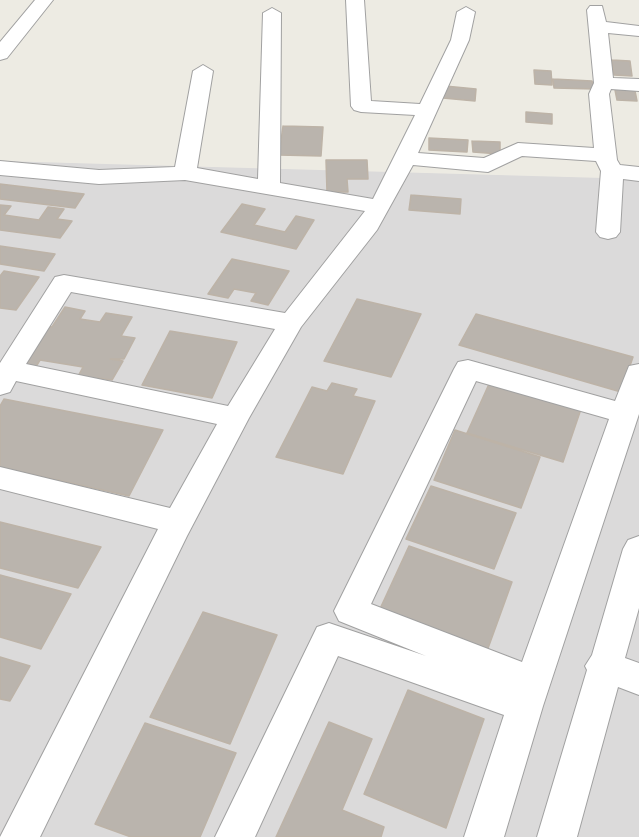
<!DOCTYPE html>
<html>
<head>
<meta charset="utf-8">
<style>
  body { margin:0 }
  canvas { display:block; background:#edebe3 }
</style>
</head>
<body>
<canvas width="639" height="837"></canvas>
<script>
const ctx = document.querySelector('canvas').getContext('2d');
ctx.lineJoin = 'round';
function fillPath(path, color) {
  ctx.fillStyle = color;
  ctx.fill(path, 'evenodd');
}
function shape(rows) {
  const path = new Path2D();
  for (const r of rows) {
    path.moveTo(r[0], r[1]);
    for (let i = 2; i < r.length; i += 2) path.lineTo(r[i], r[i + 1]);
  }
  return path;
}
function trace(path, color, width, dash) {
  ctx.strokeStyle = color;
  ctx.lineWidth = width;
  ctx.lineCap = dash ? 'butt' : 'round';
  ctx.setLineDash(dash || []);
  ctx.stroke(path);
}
fillPath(shape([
  [0,161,639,179,639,837,0,837]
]), '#dbdada');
const building = shape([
  [612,60,630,61,632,76,614,75,612,60],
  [534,70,551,71,552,85,535,84,534,70],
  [553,79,592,81,594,89,554,88,553,79],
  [614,85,634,86,637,101,617,100,614,85],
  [445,86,476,89,475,101,443,98,445,86],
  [526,112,552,114,552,124,526,122,526,112],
  [283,126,323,127,321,156,279,155,283,126],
  [429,138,468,140,467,152,429,150,429,138],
  [472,141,500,142,500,154,473,152,472,141],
  [326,160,367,160,368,179,347,179,348,192,327,192,326,160],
  [0,184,84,194,75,208,0,199,0,184],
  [411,195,461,199,460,214,409,210,411,195],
  [242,204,265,209,254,225,285,232,296,216,314,220,296,249,221,232,242,204],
  [0,205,11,206,4,215,39,220,48,207,64,209,57,219,72,221,60,238,0,230,0,205],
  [0,246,55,254,44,271,0,264,0,246],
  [232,259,289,271,268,305,251,301,256,293,234,289,228,298,208,294,232,259],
  [4,271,39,277,16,310,0,308,0,276,4,271],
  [357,299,421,314,391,377,324,361,357,299],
  [65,307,85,311,80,319,100,322,106,313,132,317,121,336,135,338,124,359,110,359,123,361,112,380,98,378,95,384,76,380,83,367,40,360,34,370,17,367,45,326,52,327,65,307],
  [476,314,633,357,621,392,459,345,476,314],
  [170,331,237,342,212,398,142,385,170,331],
  [332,383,357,389,353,396,375,401,343,474,276,457,312,387,327,391,332,383],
  [489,384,581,409,563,462,467,433,489,384],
  [4,399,163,430,129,496,0,467,0,406,4,399],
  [455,430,540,457,521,508,434,480,455,430],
  [431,486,516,513,494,569,406,539,431,486],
  [0,522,101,547,78,588,0,568,0,522],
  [409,546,512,582,487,651,379,611,409,546],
  [0,575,71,594,41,649,0,637,0,575],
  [203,612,277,635,230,744,150,717,203,612],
  [0,657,30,666,10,701,0,699,0,657],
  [408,690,484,719,446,828,364,794,408,690],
  [329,722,372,739,342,810,384,827,381,837,276,837,329,722],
  [145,723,236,753,200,837,131,837,95,824,145,723]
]);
fillPath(building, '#bab4ad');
trace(building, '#bdb3a7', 1.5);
const minor = shape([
  [35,0,53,0,7,58,0,60,0,42,35,0],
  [346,0,364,0,371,101,420,104,451,40,457,12,466,7,475,12,469,40,418,153,484,158,518,143,594,148,589,94,594,83,587,10,590,6,602,6,606,22,639,26,639,36,608,33,613,78,639,79,639,91,611,89,609,94,617,160,620,165,639,167,639,181,623,179,620,232,616,237,608,239,600,237,596,232,601,171,596,161,522,156,488,172,413,165,377,230,301,327,249,418,187,536,40,837,0,837,158,529,0,489,0,467,170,508,217,424,16,381,10,392,0,395,0,363,55,277,64,275,285,313,365,211,185,180,99,184,0,175,0,161,99,170,175,167,193,71,203,65,213,71,197,168,258,179,263,13,272,8,281,13,280,183,373,199,415,115,361,112,354,110,351,106,346,0],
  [71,292,275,329,228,406,26,364,71,292],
  [468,360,615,401,629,366,639,364,639,414,543,706,504,837,464,837,504,715,338,656,255,837,215,837,317,627,329,623,426,656,339,621,334,611,454,369,458,362,468,360],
  [476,381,609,419,522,662,371,604,476,381],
  [639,536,639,608,625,658,639,663,639,695,618,687,577,837,537,837,587,670,585,666,592,655,623,549,628,540,639,536]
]);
trace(minor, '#a1a1a1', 2);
fillPath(minor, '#fff');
</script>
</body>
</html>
